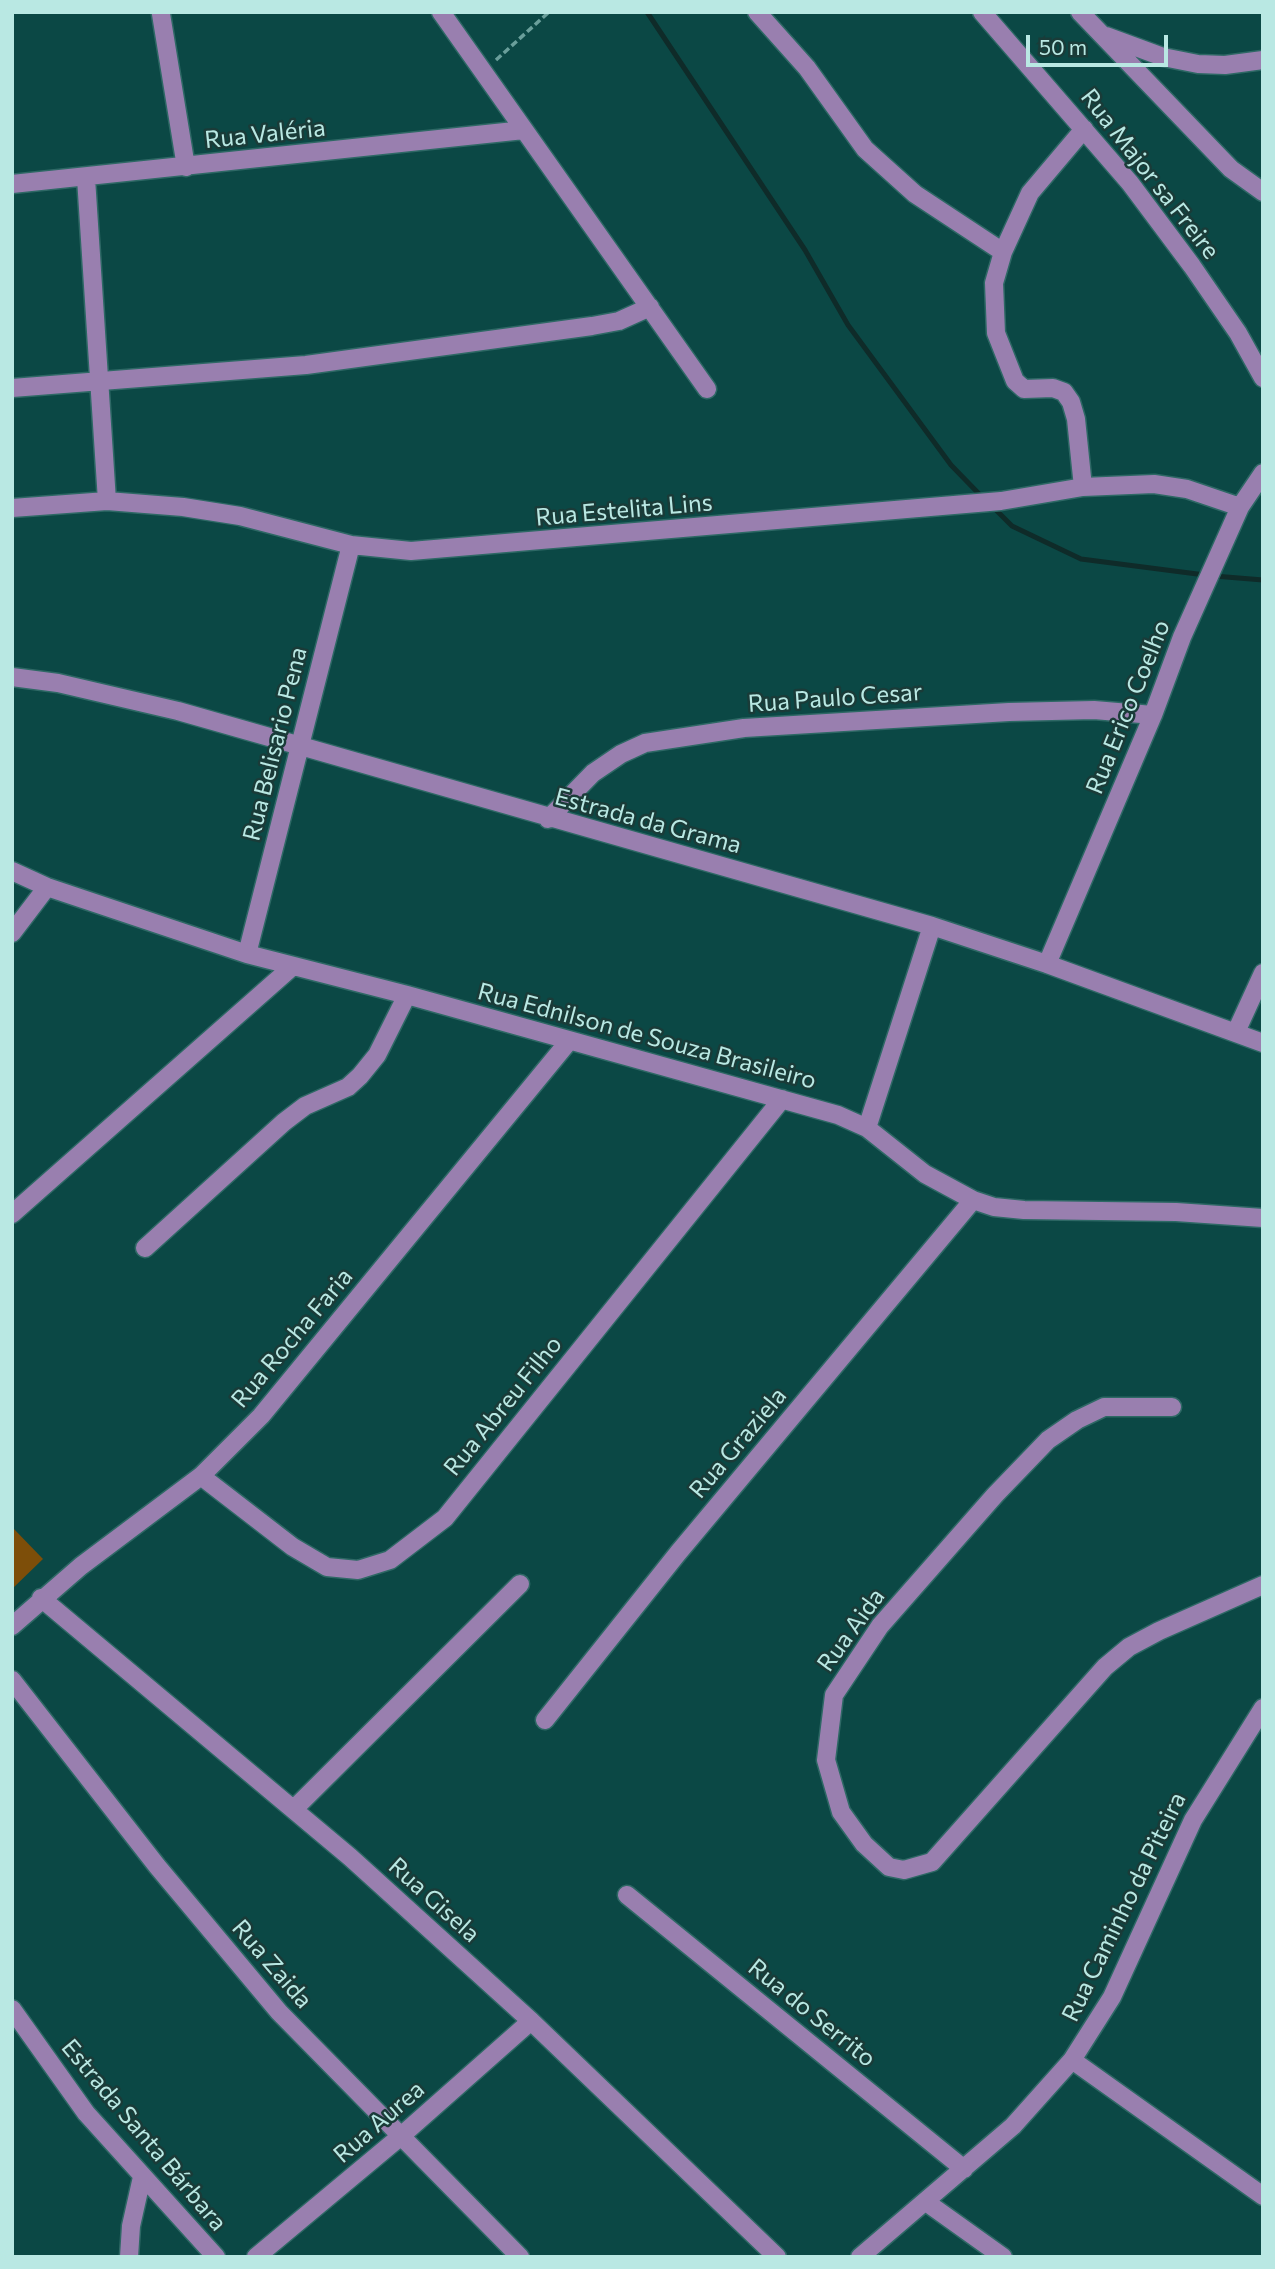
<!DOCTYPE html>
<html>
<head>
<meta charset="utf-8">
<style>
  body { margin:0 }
  #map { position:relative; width:1275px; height:2269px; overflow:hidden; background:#0b4845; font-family:Commissioner,sans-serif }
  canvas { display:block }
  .frame { position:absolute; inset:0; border:14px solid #b9e8e3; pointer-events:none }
  .scale { position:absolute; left:1026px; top:35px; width:142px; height:32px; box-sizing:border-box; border:4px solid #b9e8e3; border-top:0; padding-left:9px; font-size:21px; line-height:24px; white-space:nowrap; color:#b9e8e3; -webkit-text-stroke:5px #1a3b38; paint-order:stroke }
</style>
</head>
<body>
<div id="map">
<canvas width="1275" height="2269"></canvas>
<div class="frame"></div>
<div class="scale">50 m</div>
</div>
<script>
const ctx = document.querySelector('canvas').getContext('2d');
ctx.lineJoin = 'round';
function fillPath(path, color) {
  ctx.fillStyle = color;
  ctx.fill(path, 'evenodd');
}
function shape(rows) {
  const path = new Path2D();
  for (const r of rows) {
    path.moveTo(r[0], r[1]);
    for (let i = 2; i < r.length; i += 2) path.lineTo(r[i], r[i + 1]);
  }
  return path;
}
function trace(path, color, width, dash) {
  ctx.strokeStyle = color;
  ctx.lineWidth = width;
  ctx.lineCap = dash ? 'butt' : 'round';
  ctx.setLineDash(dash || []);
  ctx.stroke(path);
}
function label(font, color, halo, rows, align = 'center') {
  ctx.font = font + ' Commissioner,sans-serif';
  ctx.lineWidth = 5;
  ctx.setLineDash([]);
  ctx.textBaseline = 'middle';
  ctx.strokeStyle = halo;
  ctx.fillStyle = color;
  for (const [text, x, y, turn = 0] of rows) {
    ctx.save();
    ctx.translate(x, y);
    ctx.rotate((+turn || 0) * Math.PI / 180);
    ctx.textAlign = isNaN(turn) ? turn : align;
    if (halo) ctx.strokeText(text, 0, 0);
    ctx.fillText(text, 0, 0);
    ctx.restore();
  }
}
fillPath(shape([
  [12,1527,43,1559,12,1589]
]), '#7d4e09');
trace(shape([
  [647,12,805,250,848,325,951,465,983,498],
  [993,507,1012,526,1081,559,1205,575],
  [1214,576,1263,580]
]), '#0f2b29', 5);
const minor = shape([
  [441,12,707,389],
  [757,12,807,68,865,149,915,194,1003,252],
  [982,12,1130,183,1192,266,1238,333,1263,378],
  [1080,12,1231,169,1263,192],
  [161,14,186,167],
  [1106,36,1163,57,1198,64,1225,65,1263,60],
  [86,178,107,501],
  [12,184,524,130],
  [12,388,306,365,592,326,619,321,650,307],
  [1083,487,1076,419,1071,402,1064,392,1053,388,1024,389,1015,381,996,333,994,283,1003,252,1030,193,1084,129],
  [12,508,107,501,183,507,240,516,351,545,411,551,1001,501,1083,487,1154,484,1187,489,1240,507],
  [12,677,58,683,178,711,932,926,1047,964,1263,1043],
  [548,819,593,773,621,754,645,743,744,728,1009,712,1094,710,1153,715],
  [12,871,47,887,247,954,407,995,838,1115,867,1128,925,1174,973,1200,994,1207,1024,1210,1176,1212,1263,1218],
  [12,933,47,887],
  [247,954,351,545],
  [1047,964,1153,715,1182,637,1240,507,1263,473],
  [1236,1032,1263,973],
  [867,1128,932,926],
  [12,1214,293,966],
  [145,1248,284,1122,305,1106,348,1087,360,1076,377,1055,407,995],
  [1172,1407,1104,1407,1077,1420,1048,1440,995,1495,880,1626,834,1695,826,1760,841,1812,864,1844,889,1867,904,1870,932,1862,1105,1667,1129,1647,1159,1631,1263,1585],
  [201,1476,293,1547,327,1567,358,1570,390,1560,445,1518,782,1099],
  [41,1598,350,1857,531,2021,777,2257],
  [12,1626,81,1566,201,1476,261,1416,569,1041],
  [12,1680,157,1866,279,2012,520,2257],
  [545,1720,678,1553,973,1200],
  [294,1809,520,1584],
  [627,1895,964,2169],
  [12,2009,86,2113,216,2257],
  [1072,2060,1263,2196],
  [926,2202,1003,2257],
  [129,2257,131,2226,142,2177],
  [256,2257,401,2136,531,2021],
  [860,2257,1013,2126,1072,2060,1112,1997,1193,1820,1263,1708]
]);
trace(minor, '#2e6865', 21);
trace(shape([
  [496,60,549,12]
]), '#6a9f9b', 3.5, [7, 3.5]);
trace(minor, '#997faf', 18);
label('24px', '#b9e8e3', '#1a3b38', [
  ["Rua Valéria",265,134,-6],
  ["Rua Major sa Freire",1150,174,52],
  ["Rua Estelita Lins",624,510,-5],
  ["Rua Paulo Cesar",835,698,-4],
  ["Rua Erico Coelho",1128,707,-68],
  ["Rua Belisario Pena",275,744,-76],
  ["Estrada da Grama",648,821,15],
  ["Rua Ednilson de Souza Brasileiro",647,1036,15],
  ["Rua Rocha Faria",292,1338,-50],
  ["Rua Abreu Filho",503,1406,-51],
  ["Rua Graziela",738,1443,-50],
  ["Rua Aida",851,1630,-54],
  ["Rua Gisela",434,1900,42],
  ["Rua Caminho da Piteira",1124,1907,-64],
  ["Rua Zaida",272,1964,49],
  ["Rua do Serrito",812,2013,39],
  ["Rua Aurea",379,2122,-41],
  ["Estrada Santa Bárbara",144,2135,50]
]);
</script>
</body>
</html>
